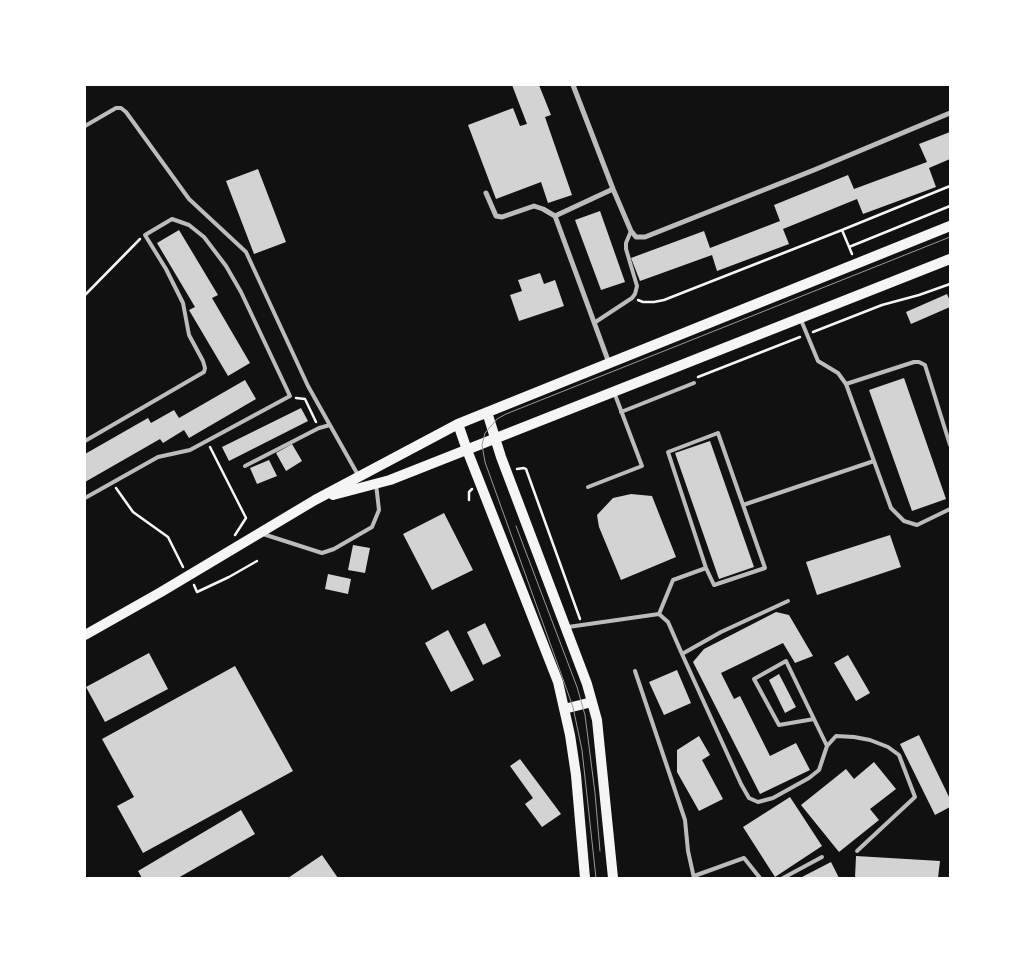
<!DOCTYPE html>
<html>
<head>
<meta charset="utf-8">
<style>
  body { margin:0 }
  #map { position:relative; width:1035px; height:963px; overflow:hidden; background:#111; font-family:Arial,sans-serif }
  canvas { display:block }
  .frame { position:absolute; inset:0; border:86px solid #fff; pointer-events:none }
</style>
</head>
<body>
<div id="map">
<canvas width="1035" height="963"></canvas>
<div class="frame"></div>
</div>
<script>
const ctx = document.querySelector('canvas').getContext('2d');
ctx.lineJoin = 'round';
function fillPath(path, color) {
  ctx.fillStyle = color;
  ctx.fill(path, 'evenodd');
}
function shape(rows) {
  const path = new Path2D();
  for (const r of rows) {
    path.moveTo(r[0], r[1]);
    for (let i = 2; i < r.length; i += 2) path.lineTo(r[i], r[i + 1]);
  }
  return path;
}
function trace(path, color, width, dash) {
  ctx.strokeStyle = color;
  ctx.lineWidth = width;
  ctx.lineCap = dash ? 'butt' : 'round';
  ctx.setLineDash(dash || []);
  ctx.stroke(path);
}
fillPath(shape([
  [512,85,539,85,551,115,545,117,572,195,548,203,541,182,496,199,468,125,513,108,520,126,527,124],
  [950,132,950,159,929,168,936,187,863,214,857,199,783,229,789,244,717,271,712,255,640,281,631,258,704,231,710,248,780,221,774,205,848,175,854,189,927,162,919,144],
  [258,169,286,242,254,254,226,181],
  [600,211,625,282,601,290,575,220],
  [179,230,218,295,212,298,250,363,228,376,189,310,195,307,157,243],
  [540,273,544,284,555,280,564,306,519,321,510,295,522,291,518,280],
  [947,294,950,301,950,307,911,324,906,312],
  [904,378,946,499,912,511,869,390],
  [245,380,256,399,189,438,184,430,163,443,160,439,85,482,85,454,148,418,151,423,174,410,179,418],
  [301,408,308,421,229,461,222,447],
  [710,441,754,567,719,579,675,453],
  [292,444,302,461,286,471,276,453],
  [269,460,277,476,257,484,250,468],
  [631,494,652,496,676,557,621,580,599,527,597,515,613,498],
  [444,513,473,570,432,590,403,534],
  [890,535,901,567,817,595,806,562],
  [353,545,370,548,365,573,348,570],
  [328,574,351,579,348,594,325,589],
  [776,612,789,615,813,656,795,663,783,643,721,673,734,699,740,696,770,756,796,743,810,770,760,794,693,662,704,649],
  [485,623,501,656,483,665,467,632],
  [448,630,474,680,451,692,425,643],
  [149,653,168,689,105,722,86,687],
  [848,655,870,693,856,701,834,663],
  [235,666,293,771,143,853,117,806,134,797,102,739],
  [677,670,691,703,664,715,649,682],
  [779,674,796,707,785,713,769,680],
  [919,735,950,799,950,807,935,815,900,744],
  [699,736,710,755,702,760,723,799,699,811,677,772,677,750],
  [520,759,561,814,542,827,525,804,533,798,510,766],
  [874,762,896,789,870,809,879,820,839,852,801,805,846,769,854,779],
  [790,797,822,846,775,877,743,827],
  [241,810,255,834,178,878,142,878,138,871],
  [322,855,338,878,288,878],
  [856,856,940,861,938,878,855,878],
  [831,862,839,878,800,878]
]), '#d3d3d3');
trace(shape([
  [842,230,950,186],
  [849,247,950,206],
  [85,295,140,239],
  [638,300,643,302,654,302,664,300,842,230,852,254],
  [813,332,882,305,919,295,950,284],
  [698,377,800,337],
  [296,398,305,399,316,422],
  [210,447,246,518,235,535],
  [517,469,524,468,526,469,580,619],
  [116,488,133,512,168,537,183,567],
  [469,500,469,492,472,489],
  [194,585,197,592,229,577,257,561]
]), '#f5f5f5', 2.5);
trace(shape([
  [85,126,116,108,121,108,126,112,189,199,246,252,308,386,358,475],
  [801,320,818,361,838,373,846,384,891,508,904,521,917,525,950,509],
  [594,323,632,298,635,294,637,286,626,249,626,243,631,231],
  [846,384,914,362,919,362,925,365,950,445],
  [621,412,694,383],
  [85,441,204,372,205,368,203,361,189,335,183,303,166,269,145,235,172,219,189,225,204,237,226,266,241,292,290,396,190,450,158,457,85,498],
  [245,466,319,428,330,425],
  [588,487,642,466,614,392],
  [743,505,874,461],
  [263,534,322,553,334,549,372,527,379,510,376,484],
  [659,614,673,580,706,568,714,585,765,568,718,433,668,452,706,568],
  [568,627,659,614,668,622,682,654,721,632,788,601],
  [682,654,741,784,749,798,758,802,773,798,809,778,819,770,827,746,836,736,854,737,870,740,888,747,899,755,915,797,857,851],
  [635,671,685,820,688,851,694,878],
  [814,719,779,725,754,679,786,661,814,719,827,746],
  [694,876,744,858,760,878],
  [783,878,822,857]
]), '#bcbcbc', 4);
trace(shape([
  [573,85,613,189,631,231,636,237,645,237,814,170,950,113],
  [486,193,496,216,502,217,534,206,543,209,555,216,609,363],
  [555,216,613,189]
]), '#bcbcbc', 5);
trace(shape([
  [487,412,501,457,587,684,597,720,613,878],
  [458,424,467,450,558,682,570,735,576,775,585,878],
  [333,495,390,480,950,259],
  [85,635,161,592,315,500,458,424,950,226],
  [564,709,592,702]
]), '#f5f5f5', 10);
trace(shape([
  [516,526,577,687,585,715,595,793,600,851],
  [596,878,582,750,573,707,485,462,482,445,485,433,497,419,506,414,950,237]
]), '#9a9a9a', 1);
</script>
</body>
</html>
